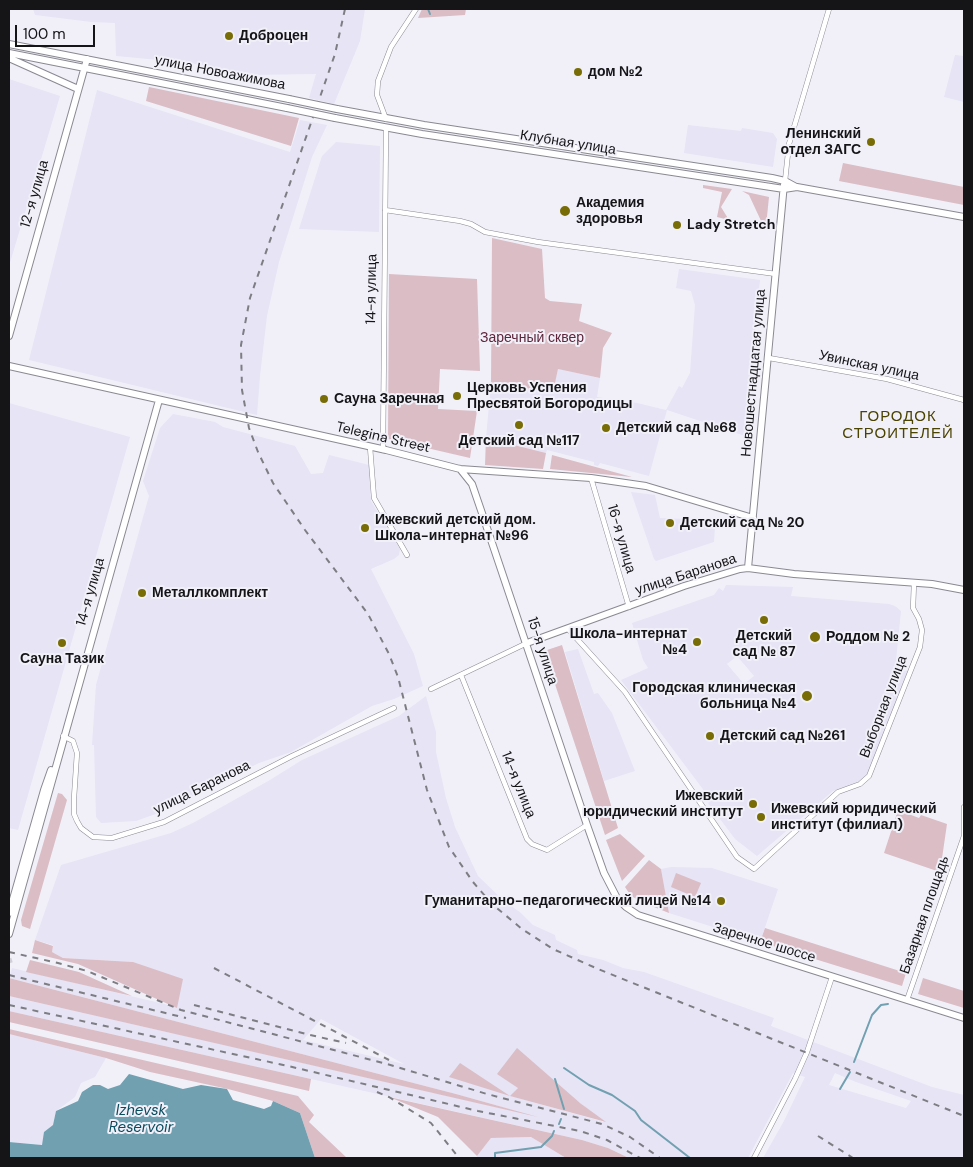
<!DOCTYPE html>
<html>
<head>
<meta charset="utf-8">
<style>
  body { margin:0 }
  #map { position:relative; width:973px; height:1167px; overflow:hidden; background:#f1f0f9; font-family:"DM Sans",sans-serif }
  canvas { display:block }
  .frame { position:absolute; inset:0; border:10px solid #151417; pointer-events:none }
  .scale { position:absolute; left:15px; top:25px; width:80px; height:22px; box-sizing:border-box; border:2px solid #151417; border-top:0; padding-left:6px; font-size:15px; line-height:18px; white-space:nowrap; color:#151417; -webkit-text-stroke:4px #f1f0f9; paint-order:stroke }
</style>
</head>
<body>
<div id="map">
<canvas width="973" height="1167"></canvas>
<div class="frame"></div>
<div class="scale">100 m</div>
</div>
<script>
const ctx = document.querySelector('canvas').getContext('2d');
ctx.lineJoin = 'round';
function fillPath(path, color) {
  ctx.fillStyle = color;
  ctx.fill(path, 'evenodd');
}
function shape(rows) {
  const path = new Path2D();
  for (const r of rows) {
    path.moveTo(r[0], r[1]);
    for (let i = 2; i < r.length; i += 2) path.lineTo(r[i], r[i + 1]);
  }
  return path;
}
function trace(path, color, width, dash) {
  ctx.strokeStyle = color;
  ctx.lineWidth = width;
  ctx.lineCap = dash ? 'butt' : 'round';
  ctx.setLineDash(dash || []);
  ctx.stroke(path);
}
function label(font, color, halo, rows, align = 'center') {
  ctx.font = font + ' "DM Sans",sans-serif';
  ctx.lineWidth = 4;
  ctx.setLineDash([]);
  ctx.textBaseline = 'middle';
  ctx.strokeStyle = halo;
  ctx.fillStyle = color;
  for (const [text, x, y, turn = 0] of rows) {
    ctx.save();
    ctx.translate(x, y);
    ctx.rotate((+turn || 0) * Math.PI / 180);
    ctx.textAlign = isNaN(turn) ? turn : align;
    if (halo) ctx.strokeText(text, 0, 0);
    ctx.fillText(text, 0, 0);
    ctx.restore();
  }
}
fillPath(shape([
  [33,9,365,9,360,41,334,104,309,98,316,74,248,75,191,63,116,56,115,23,91,22,35,15],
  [955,55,964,56,964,102,944,97],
  [9,79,60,96,9,266],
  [97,90,290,152,300,120,327,125,312,157,279,262,267,316,260,376,257,415,29,360],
  [688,125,741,131,742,128,773,133,777,139,773,167,684,153],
  [336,142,380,146,379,232,299,229,322,156],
  [679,269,760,280,745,436,667,410,649,476,600,463,598,466,594,465,594,462,547,450,546,453,486,438,491,383,552,392,558,369,600,378,597,397,637,403,666,410,679,386,682,388,690,373,695,305,691,291,676,288],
  [9,403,130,437,18,830,9,828],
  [173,414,215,422,223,427,295,446,311,474,323,473,329,455,369,465,371,501,400,549,399,555,394,559,371,569,414,654,423,686,394,699,372,706,291,752,259,763,176,804,175,807,136,821,101,823,96,817,94,745,92,745,96,685,149,496,143,481,160,428],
  [631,492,655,495,660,518,686,519,715,527,714,542,656,561,654,559],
  [726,585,793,587,791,596,889,604,895,606,901,611,895,670,908,671,869,771,862,780,833,791,757,856,735,839,708,803,711,800,621,680,648,668,643,660,632,623,714,595,719,588,723,591],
  [737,656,754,676,744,684,727,664],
  [578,649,594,694,598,693,612,713,635,771,604,781,565,652],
  [426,696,436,732,436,752,446,798,455,827,478,876,503,900,521,913,533,925,555,935,556,940,577,950,578,954,603,960,623,968,644,972,774,1018,771,1026,932,1087,964,1095,964,1158,763,1158,784,1121,805,1077,793,1073,748,1158,629,1158,608,1148,582,1140,9,1011,9,996,523,1113,456,1094,9,978,12,968,177,1007,133,962,63,958,52,952,53,945,35,940,61,865,171,833,193,823,270,780,302,760,399,716],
  [321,1019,404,1064,303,1040],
  [835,1073,856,1082,911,1101,906,1108,829,1085],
  [518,1088,580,1103,604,1122,511,1096],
  [671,867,712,868,778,889,760,942,669,913,661,869],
  [9,1034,106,1058,95,1077,81,1083,75,1097,56,1111,53,1125,45,1132,42,1145,9,1142],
  [531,1137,566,1158,477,1158,477,1156,491,1138]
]), '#e6e4f5');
fillPath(shape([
  [422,9,466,9,465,15,418,18],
  [149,87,299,118,291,146,146,101],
  [843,163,964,187,964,205,839,181],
  [703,185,732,189,721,207,729,220,717,217,722,192,703,188],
  [742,191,769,197,766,226,762,223,749,195],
  [492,238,542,249,545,298,550,301,582,304,579,321,612,333,603,348,600,378,558,369,553,392,491,383],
  [389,274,477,279,480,371,440,369,438,409,477,411,470,458,388,439],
  [486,438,546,453,543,469,485,465],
  [552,455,632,477,550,469],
  [562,645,618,828,605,835,544,651],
  [58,793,62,794,67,800,30,929,22,926,21,920],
  [898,810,919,818,921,815,947,824,940,872,884,853],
  [620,834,645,856,622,881,606,840],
  [649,860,661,869,669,913,644,903,631,896,625,887],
  [676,873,701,883,695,897,671,887],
  [765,928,906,973,902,986,760,942],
  [35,940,53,946,52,952,63,958,133,962,183,979,177,1008,78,964,32,953],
  [30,960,79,972,132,996,26,972],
  [9,978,456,1094,538,1117,9,996],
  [923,978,964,991,964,1008,918,994],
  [9,1011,311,1079,309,1091,9,1022],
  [9,1029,298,1096,314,1115,309,1122,347,1158,315,1158,300,1113,273,1101,228,1089,150,1072,106,1058,9,1034],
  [517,1048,580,1103,606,1122,510,1096,449,1077,460,1063,510,1096,518,1088,497,1074],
  [389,1097,582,1140,608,1148,629,1158,566,1158,531,1137,491,1138,477,1156,438,1117]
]), '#dbbdc5');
fillPath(shape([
  [129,1074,183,1089,201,1085,227,1089,233,1100,264,1109,271,1106,273,1101,300,1113,315,1158,9,1158,9,1142,42,1145,44,1132,53,1125,56,1111,78,1101,82,1092,93,1085,100,1085,108,1089,120,1085]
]), '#71a0b1');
trace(shape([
  [428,9,430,14],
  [854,1062,872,1015,881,1005,888,1004],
  [564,1068,589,1085,612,1095,635,1111,641,1120,690,1158],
  [555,1079,564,1109],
  [840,1089,850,1072],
  [559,1124,561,1119],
  [495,1158,495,1153,541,1147,552,1136,554,1131]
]), '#71a0b1', 2);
trace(shape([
  [9,961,12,960]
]), '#d0cfd7', 4.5, [4.5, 2]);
const street = shape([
  [386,119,377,95,378,81,391,47,416,9],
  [785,181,789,144,829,9],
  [385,210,460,221,471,224,485,232,538,242,776,274],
  [769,358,887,379,964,400],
  [370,447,374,498,407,555],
  [383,450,386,128],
  [591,478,629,607],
  [568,629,625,692,737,857,754,869,838,792,860,784,869,776,920,647,922,630,919,619,913,608,914,583],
  [461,675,527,839,532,844,547,850,587,825],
  [431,689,527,643],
  [63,736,73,741,77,753,74,798,74,814,77,821,81,828,93,837,112,838,164,822,292,756,394,708],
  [907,1000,964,836,964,807],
  [754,1158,795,1079,807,1052,832,977]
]);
const secondary = shape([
  [9,44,289,99],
  [9,53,287,108],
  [9,58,78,89],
  [337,109,424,125,772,178,785,181,796,187],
  [335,118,422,134,784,189,797,187,964,217],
  [9,336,87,59],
  [9,366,386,450,460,469,591,478,646,486,753,518],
  [460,469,472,484,485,522,587,825,604,873,617,898,626,907,638,915,964,1018],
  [748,568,784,184],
  [527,643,684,586,740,569,748,568,794,574,932,584,964,590],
  [9,913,44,790,51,770],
  [9,934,159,400]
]);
trace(street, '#8a8992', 5.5);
trace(secondary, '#8a8992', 8);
trace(street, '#fff', 4.5);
trace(secondary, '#fff', 6);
trace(shape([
  [345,9,335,54,250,298,241,345,242,390,249,428,258,452,273,483,305,530,368,614,389,654,398,677,427,790,449,847,473,882,492,904,522,929,553,949,598,969,964,1116],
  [9,952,58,963,87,971,181,1010,387,1064,487,1094,602,1124,630,1137,660,1158],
  [214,968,389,1060],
  [9,975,186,1018],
  [9,1005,288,1066,478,1111,580,1131,607,1140,640,1158],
  [194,1005,310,1035,346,1043],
  [377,1092,389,1097,431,1123,459,1158],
  [818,1136,853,1158]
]), '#7e7d83', 2, [6, 6]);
const secondaryBridge = shape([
  [289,99,337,109],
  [287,108,335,118]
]);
trace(secondaryBridge, '#8a8992', 8, []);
trace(secondaryBridge, '#fff', 6);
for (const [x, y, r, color] of [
  [229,36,5,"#776c06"],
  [578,72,5,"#776c06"],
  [871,142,5,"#776c06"],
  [565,211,6,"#776c06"],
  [677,225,5,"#776c06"],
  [457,396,5,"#776c06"],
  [324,399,5,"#776c06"],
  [519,425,5,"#776c06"],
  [606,428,5,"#776c06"],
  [670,523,5,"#776c06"],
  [365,528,5,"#776c06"],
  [142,593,5,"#776c06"],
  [764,620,5,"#776c06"],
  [815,637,6,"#776c06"],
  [697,642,5,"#776c06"],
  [62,643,5,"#776c06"],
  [807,696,6,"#776c06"],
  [710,736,5,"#776c06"],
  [753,804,5,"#776c06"],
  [761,817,5,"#776c06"],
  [721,901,5,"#776c06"]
]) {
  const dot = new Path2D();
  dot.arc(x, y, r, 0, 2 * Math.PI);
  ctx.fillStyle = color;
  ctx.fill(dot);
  trace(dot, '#f1f0f9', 2);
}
label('bold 14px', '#151417', '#f1f0f9', [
  ["Доброцен",239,36],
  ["дом №2",588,72],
  ["Ленинский",861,134,"right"],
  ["отдел ЗАГС",861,150,"right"],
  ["Академия",576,203],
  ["здоровья",576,219],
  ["Lady Stretch",687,225],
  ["Церковь Успения",467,388],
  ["Пресвятой Богородицы",467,404],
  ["Сауна Заречная",334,399],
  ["Детский сад №68",616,428],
  ["Детский сад №117",519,441,"center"],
  ["Ижевский детский дом.",375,520],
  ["Школа-интернат №96",375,536],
  ["Детский сад № 20",680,523],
  ["Металлкомплект",152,593],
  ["Школа-интернат",687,634,"right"],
  ["№4",687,650,"right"],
  ["Детский",764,636,"center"],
  ["сад № 87",764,652,"center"],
  ["Роддом № 2",826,637],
  ["Сауна Тазик",62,659,"center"],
  ["Городская клиническая",796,688,"right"],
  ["больница №4",796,704,"right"],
  ["Детский сад №261",720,736],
  ["Ижевский",743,796,"right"],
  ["юридический институт",743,812,"right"],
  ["Ижевский юридический",771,809],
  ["институт (филиал)",771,825],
  ["Гуманитарно-педагогический лицей №14",711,901,"right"]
], 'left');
label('14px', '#151417', '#f1f0f9', [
  ["улица Новоажимова",220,73,11],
  ["Клубная улица",568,143,9],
  ["12-я улица",35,194,-74],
  ["14-я улица",372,289,-89],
  ["Увинская улица",869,366,12],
  ["Новошестнадцатая улица",754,373,-85],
  ["Telegina Street",383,438,13],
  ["16-я улица",621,539,74],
  ["улица Баранова",686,575,-18],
  ["14-я улица",91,592,-74],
  ["15-я улица",542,651,72],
  ["Выборная улица",884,707,-69],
  ["14-я улица",518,785,68],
  ["улица Баранова",202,788,-26],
  ["Базарная площадь",925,915,-71],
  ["Заречное шоссе",764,943,17]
]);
label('14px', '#5f263b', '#f1f0f9', [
  ["Заречный сквер",532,338]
]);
ctx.letterSpacing = '1px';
label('15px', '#4b4300', '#f1f0f9', [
  ["ГОРОДОК",898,417],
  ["СТРОИТЕЛЕЙ",898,434]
]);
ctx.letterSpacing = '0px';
label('italic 15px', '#084c5f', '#f1f0f9', [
  ["Izhevsk",141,1111],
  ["Reservoir",141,1128]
]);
</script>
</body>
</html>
